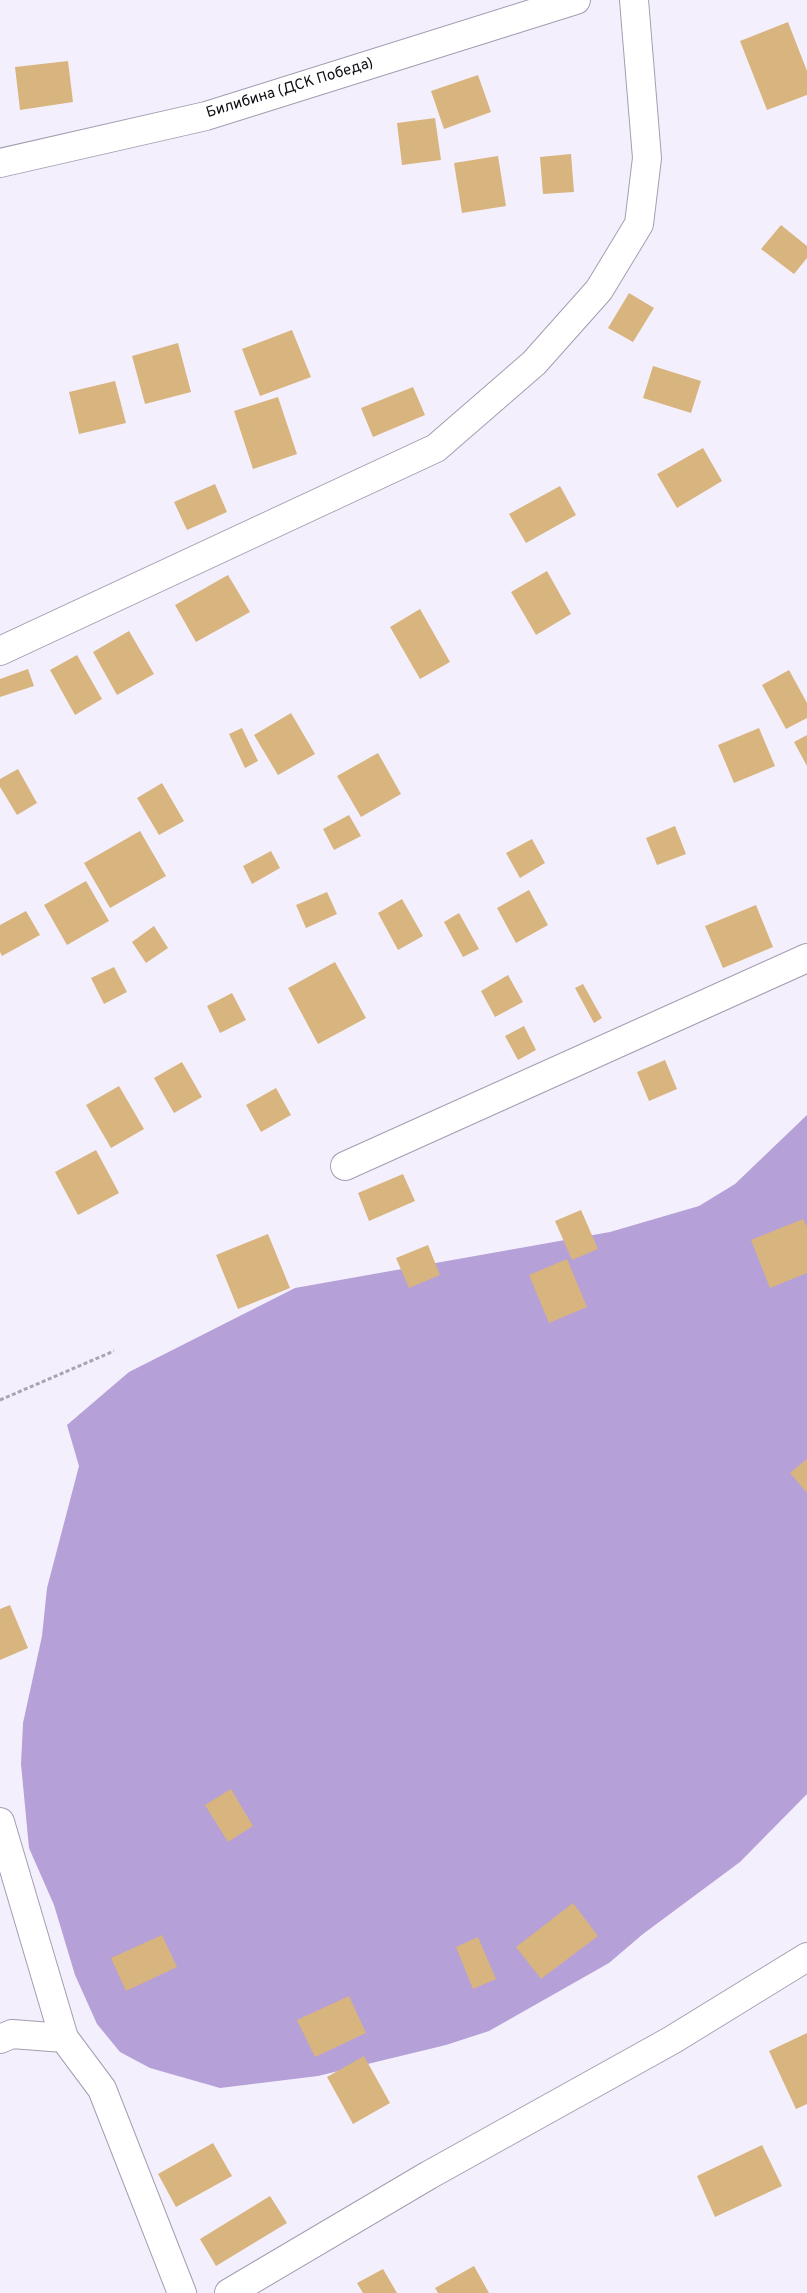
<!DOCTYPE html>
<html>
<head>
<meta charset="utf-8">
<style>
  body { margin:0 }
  canvas { display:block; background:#f4effc }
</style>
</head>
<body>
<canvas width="807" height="2293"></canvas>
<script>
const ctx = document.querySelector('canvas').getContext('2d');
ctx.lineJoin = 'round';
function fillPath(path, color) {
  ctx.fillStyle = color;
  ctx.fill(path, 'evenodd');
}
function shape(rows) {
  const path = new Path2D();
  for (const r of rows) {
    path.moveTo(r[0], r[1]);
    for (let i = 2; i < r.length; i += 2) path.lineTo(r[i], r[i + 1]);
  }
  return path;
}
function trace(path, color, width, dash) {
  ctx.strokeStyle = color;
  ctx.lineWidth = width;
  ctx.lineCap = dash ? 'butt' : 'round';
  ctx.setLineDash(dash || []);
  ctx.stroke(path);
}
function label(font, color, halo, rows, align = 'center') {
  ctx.font = font + ' Overpass,sans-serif';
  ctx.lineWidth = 4;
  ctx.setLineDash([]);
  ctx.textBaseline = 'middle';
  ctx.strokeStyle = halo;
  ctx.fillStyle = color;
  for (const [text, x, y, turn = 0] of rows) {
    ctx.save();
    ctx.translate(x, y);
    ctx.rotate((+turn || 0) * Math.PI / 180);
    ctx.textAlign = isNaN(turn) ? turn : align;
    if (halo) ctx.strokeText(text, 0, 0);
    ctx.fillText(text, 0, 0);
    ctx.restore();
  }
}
fillPath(shape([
  [807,1115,807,1794,740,1862,643,1934,609,1963,489,2031,446,2045,318,2076,220,2088,150,2068,120,2052,97,2024,75,1975,54,1905,29,1848,21,1764,23,1723,42,1636,47,1588,79,1466,67,1425,129,1372,295,1288,610,1232,699,1206,735,1184]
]), '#b5a0d8');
fillPath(shape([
  [788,22,807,71,807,95,767,110,740,41],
  [68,61,73,102,20,110,15,67],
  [478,75,491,112,444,129,431,91],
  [435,118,441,160,402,165,397,123],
  [571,154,574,192,543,194,540,157],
  [498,156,506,206,462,213,454,163],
  [781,225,807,246,807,258,794,274,761,249],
  [629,293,654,308,633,342,608,328],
  [292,330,311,377,260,396,242,349],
  [178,343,191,392,145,404,132,356],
  [653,366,701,381,691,413,643,398],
  [115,381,126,423,79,434,69,392],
  [413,387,425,415,373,437,361,408],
  [278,397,297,454,253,469,234,411],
  [703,448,722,481,677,508,657,474],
  [215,484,227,512,187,530,174,502],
  [560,486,576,515,526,543,509,514],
  [547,571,571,614,536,635,511,592],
  [228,575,250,612,196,642,175,605],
  [420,609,450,662,420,679,390,627],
  [129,631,154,674,117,695,93,652],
  [77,655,102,699,75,715,50,670],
  [28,669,34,686,0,697,0,679],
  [789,670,807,703,807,718,786,729,762,685],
  [291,713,315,754,278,775,254,735],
  [242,728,258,761,245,768,229,734],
  [759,728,775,766,734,783,718,745],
  [807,735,807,766,794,742],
  [378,753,401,794,361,817,337,776],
  [18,769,37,803,17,815,0,787,0,779],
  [162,783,184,821,159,835,137,798],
  [349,815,361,836,334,850,323,829],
  [675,826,686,854,657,865,646,838],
  [140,831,166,876,110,908,84,863],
  [532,839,545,863,520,878,506,853],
  [271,851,280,868,252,884,243,866],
  [86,881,109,921,67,945,44,905],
  [529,890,548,925,516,943,497,908],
  [327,892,337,914,306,928,296,905],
  [402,899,423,936,398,950,378,913],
  [756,905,773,947,723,968,705,926],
  [26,911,40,935,2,956,0,952,0,925],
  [459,913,479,949,463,957,444,922],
  [154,926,168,948,146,963,132,942],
  [335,962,366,1018,318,1044,288,988],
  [114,967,127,992,104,1004,91,978],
  [508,975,523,1002,495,1017,481,991],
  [583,984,602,1018,594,1023,575,988],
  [232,993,246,1020,220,1033,207,1006],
  [524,1026,536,1050,518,1060,505,1036],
  [665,1060,677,1089,649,1101,637,1072],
  [182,1062,202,1097,174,1113,154,1078],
  [119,1086,144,1129,111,1148,86,1105],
  [276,1088,291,1115,261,1132,246,1105],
  [96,1150,119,1193,78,1215,55,1172],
  [403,1174,415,1201,369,1221,358,1193],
  [581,1210,598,1249,572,1260,555,1221],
  [803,1219,807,1227,807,1273,770,1288,751,1240],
  [268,1234,290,1288,238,1309,216,1255],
  [428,1245,440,1275,409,1288,396,1258],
  [567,1259,587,1307,549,1323,529,1275],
  [807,1459,807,1493,790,1473],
  [10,1605,28,1648,0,1660,0,1609],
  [231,1789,253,1826,228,1842,205,1805],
  [573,1903,598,1936,541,1979,516,1947],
  [162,1935,177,1967,126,1991,111,1958],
  [478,1937,496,1979,473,1989,456,1947],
  [349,1996,366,2033,315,2057,297,2020],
  [807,2033,807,2104,796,2109,769,2051],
  [364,2056,390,2103,353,2124,327,2077],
  [213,2143,232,2176,176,2207,158,2174],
  [762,2145,782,2186,715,2217,697,2176],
  [270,2196,287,2223,216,2266,200,2239],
  [474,2266,489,2293,438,2293,435,2288],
  [383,2269,397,2293,363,2293,357,2283]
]), '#d8b57e');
const minor = shape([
  [0,163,206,116,576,0],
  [0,651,436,448,534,363,599,290,639,224,647,158,634,0],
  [345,1166,807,958],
  [0,1822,64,2038],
  [0,2039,12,2034,64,2038,102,2089,182,2293],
  [229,2293,429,2175,672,2040,807,1957]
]);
trace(minor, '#a49db0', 30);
trace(shape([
  [0,1400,114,1351]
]), '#a9a4af', 3, [4, 2.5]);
trace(minor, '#fff', 28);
label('15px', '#0f0c13', '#fff', [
  ["Билибина (ДСК Победа)",290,89,-17]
]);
</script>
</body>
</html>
